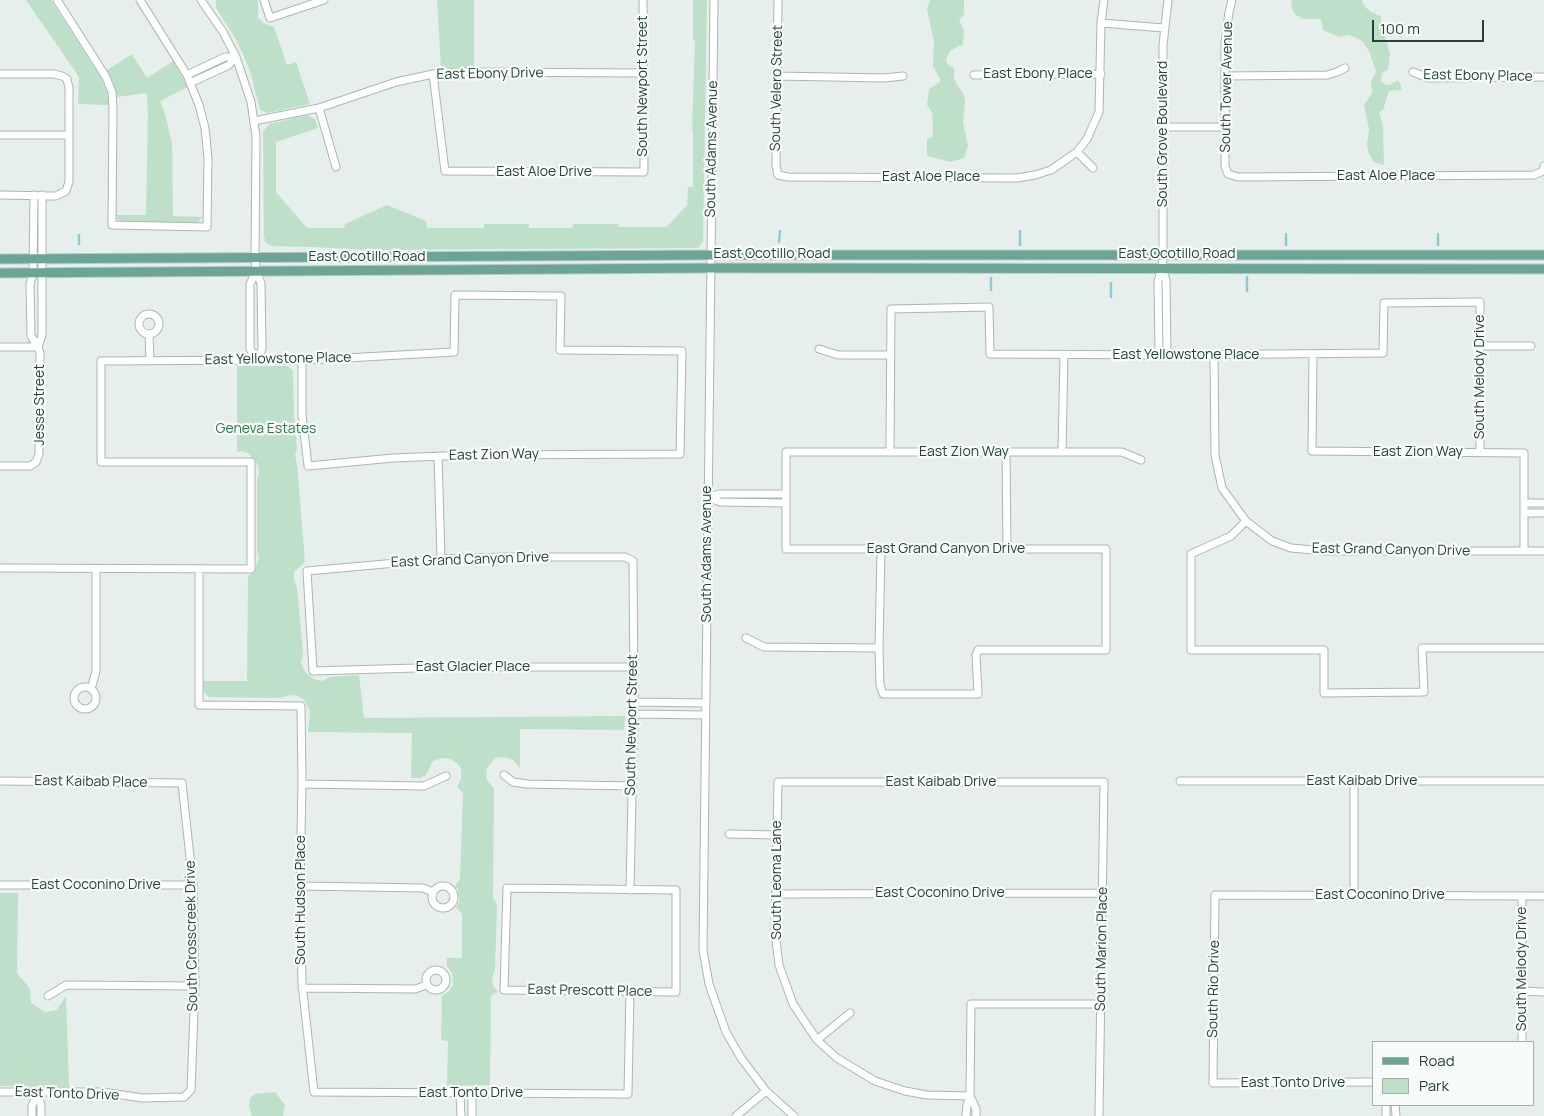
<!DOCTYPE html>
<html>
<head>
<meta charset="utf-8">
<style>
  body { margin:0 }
  #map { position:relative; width:1544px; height:1116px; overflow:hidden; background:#e6efeb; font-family:Manrope,sans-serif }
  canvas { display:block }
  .legend { position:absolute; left:1372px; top:1041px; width:162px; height:65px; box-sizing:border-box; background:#f7fbf9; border:1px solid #a3b1ad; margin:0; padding:6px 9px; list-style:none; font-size:15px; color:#24423a }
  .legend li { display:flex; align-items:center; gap:10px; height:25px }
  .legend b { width:25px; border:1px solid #a3b1ad }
  .scale { position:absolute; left:1372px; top:20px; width:112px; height:22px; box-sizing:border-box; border:2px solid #24423a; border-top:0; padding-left:6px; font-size:15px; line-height:18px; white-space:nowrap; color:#24423a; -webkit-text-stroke:4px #f7fbf9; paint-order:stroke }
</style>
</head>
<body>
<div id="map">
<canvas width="1544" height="1116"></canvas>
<ul class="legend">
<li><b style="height:6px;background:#6aa596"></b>Road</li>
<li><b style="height:14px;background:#bfe0c8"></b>Park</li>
</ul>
<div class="scale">100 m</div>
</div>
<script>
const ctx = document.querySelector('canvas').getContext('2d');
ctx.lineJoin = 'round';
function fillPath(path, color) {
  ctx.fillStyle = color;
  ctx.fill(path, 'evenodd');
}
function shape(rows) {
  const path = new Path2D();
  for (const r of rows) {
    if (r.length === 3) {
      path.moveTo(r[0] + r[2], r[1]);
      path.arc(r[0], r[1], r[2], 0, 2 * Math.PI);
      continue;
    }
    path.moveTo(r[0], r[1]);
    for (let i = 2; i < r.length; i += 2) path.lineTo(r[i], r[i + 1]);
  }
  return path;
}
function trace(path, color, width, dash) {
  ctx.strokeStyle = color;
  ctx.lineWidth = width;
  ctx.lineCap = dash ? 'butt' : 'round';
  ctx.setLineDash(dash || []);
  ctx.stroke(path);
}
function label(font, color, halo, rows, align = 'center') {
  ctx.font = font + ' Manrope,sans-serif';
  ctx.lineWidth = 4.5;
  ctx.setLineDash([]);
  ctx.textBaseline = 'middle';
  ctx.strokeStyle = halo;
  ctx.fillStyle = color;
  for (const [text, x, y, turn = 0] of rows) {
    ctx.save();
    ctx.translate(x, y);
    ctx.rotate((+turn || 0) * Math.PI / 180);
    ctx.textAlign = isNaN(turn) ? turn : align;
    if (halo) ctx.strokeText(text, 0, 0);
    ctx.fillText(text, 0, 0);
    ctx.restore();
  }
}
fillPath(shape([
  [26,0,51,0,101,78,107,92,109,105,78,104,79,77],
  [216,0,258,0,258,18,265,24,274,27,287,65,296,62,310,104,267,113,260,110,250,71,237,41,216,8],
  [437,0,474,0,474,68,441,68],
  [693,0,707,0,703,242,698,248,370,250,311,247,271,246,265,242,264,235,263,132,269,124,308,115,315,119,318,128,276,142,276,192,307,228,344,228,345,224,387,205,426,221,427,228,484,228,484,224,529,224,529,228,573,228,573,224,618,224,618,227,667,227,687,205,688,187,693,187,693,130,692,130,695,41,693,40],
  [930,0,964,0,964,14,959,21,964,30,963,45,959,46,950,51,946,60,948,65,954,68,954,77,957,85,963,93,965,100,963,123,968,145,964,158,951,162,927,156,927,139,932,137,933,132,932,112,927,105,929,89,940,82,940,79,933,66,934,42,927,9],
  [1292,0,1362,0,1364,6,1371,12,1381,16,1381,29,1387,42,1390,54,1388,70,1382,73,1381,80,1384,84,1390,85,1398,80,1401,85,1401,90,1389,91,1383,110,1379,112,1383,125,1384,165,1374,162,1368,152,1367,144,1369,129,1364,105,1372,93,1371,82,1376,71,1369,51,1363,42,1357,38,1348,35,1339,37,1323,30,1321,19,1302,19,1295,14,1291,6],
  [132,54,147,78,173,61,188,87,160,101,165,114,172,143,173,216,203,217,197,223,121,221,117,219,116,215,146,215,148,112,147,93,117,97,113,81,107,70],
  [237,366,288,366,293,371,294,414,297,449,295,455,297,464,305,562,294,572,294,579,297,588,303,653,301,663,306,673,314,679,323,681,330,677,359,675,364,718,625,716,624,730,520,729,520,768,513,760,504,757,495,758,487,768,486,778,494,789,493,898,497,905,495,970,492,978,493,986,498,991,491,996,490,1085,447,1086,448,1041,441,1040,442,996,449,991,453,985,452,973,447,966,447,958,462,958,462,914,456,908,459,901,458,889,455,886,460,879,463,793,457,787,461,779,461,769,457,763,450,759,442,758,433,761,426,775,420,778,411,778,412,733,308,732,310,711,305,701,298,696,290,695,281,698,209,697,204,693,203,681,247,681,248,576,254,572,259,558,257,550,257,479,259,473,258,465,254,459,248,453,242,451,237,452],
  [0,893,18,893,17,973,30,989,31,1003,45,1012,57,1010,66,996,69,1087,0,1086],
  [275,1092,285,1105,283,1116,252,1116,249,1105,250,1098,255,1094]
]), '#bfe0c8');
trace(shape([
  [1438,234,1438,245],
  [779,242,780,231],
  [79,244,79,235],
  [1020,245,1020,231],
  [1286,245,1286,234],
  [1247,277,1247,291],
  [991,290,991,278],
  [1111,297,1111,283]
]), '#8ec9d4', 2.5);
const minor = shape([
  [57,0,106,77,112,92,113,109,112,225,207,227,208,158,205,128,199,105,187,75,140,0],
  [201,0,223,32,236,57,251,102,256,136,255,257,256,272,261,283,262,349,257,360],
  [264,0,270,18,324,0],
  [714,0,703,950,709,984,726,1032,741,1058,766,1091,794,1116],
  [778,0,776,165,778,175,788,177,1017,178,1035,175,1051,170,1077,152,1087,139,1099,112,1101,23,1104,0],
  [1232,0,1229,12,1225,43,1225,166,1228,174,1238,177,1534,175,1543,171,1544,166],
  [1101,23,1164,28],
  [1413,72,1428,78,1544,77],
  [0,74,54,74,62,76,67,79,69,88,69,182,66,191,56,196,0,195],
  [433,74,445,171,644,172,643,0],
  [187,75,225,57,236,57],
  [974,75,1101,74],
  [777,76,884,78,903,76],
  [1225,76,1327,75,1337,72,1345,68],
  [190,83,229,65,236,57],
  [319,108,336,167],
  [254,121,319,108,396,82,433,74,463,72,643,73],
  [1163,127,1225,127],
  [0,135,69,135],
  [1077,152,1093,168],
  [1162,268,1166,280,1167,355],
  [256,272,250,284,250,349,257,360],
  [149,324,10],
  [149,334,150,360],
  [1481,346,1531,346],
  [0,347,38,347],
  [38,347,42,335,42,195],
  [819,349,838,355,891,355],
  [1313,354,1312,451,1524,453,1524,551],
  [1159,355,1158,281,1162,268,1163,256,1163,45,1168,0],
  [1214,355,1215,455,1222,488,1246,521,1272,541,1291,548,1324,551,1544,551],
  [890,452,891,309,989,307,990,354,1167,355,1383,353,1384,303,1480,302,1480,452],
  [1006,452,1007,549],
  [1062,452,1064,355],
  [438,456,441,559],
  [0,466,30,466,36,462,39,454,40,353,38,347,31,336,30,284,33,273,34,195],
  [708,497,720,502,786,503],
  [708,497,720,494,786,494],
  [1524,503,1544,503],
  [1524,513,1544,513],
  [1246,521,1231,536,1191,554,1191,650,1324,650,1324,693,1424,692,1422,648,1544,648],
  [881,549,879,648,880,685,883,694,978,694,976,655,978,650,1106,650,1106,549,786,549,786,452,1122,452,1141,460],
  [0,568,251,569,251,462,101,462,101,361,257,360,302,360,328,359,454,352,455,295,561,296,560,350,682,351,680,454,468,455,393,458,308,466,302,415,302,360],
  [199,569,199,705,301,706,302,783,300,886,302,983,314,1092,628,1094,630,991],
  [746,638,764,647,879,648],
  [85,698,11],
  [91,689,96,671,96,569],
  [634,702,706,703],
  [633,714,706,715],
  [504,775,513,782,527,784,632,786],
  [0,781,182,783,193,885,195,986,191,1090,184,1097,142,1098,103,1092,0,1092],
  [1180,781,1544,781],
  [302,784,424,786,446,776],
  [729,834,778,835],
  [0,885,193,885],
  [300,886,423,888,433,892],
  [443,897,11],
  [507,888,676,890,676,992,504,990,507,888],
  [630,890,634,702,633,561,625,557,506,557,441,559,307,571,313,671,451,667,633,667],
  [776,894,1103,893],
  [1354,895,1354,781],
  [436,980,10],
  [302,988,415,989,427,985],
  [1522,991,1544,992],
  [48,996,66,985,195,986],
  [817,1040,850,1013],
  [1522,1042,1522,896],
  [1373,1082,1213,1083,1215,895,1544,896],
  [38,1093,41,1106,41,1116],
  [460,1093,461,1116],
  [472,1093,472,1116],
  [970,1096,927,1095,905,1091,875,1081,837,1058,817,1040,793,1004,779,965,775,932,778,782,1104,782,1099,1116],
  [970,1096,976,1109,976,1116],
  [1395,1105,1396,1116],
  [32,1116,32,1106,37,1093],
  [736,1116,766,1091],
  [966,1116,967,1105,970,1096,971,1004,1102,1004],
  [1386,1116,1386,1105]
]);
const major = shape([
  [0,259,711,255,1544,255],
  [0,273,711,268,1544,269]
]);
trace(minor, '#a8b8b2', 9);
trace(major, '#c2cac8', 11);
trace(minor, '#fff', 7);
trace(major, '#6aa596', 9);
label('14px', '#24423a', '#f7fbf9', [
  ["East Ebony Drive",490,74,-1],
  ["East Ebony Place",1038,74],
  ["East Ebony Place",1478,76,1],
  ["South Newport Street",643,86,-90],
  ["South Tower Avenue",1227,87,-89],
  ["South Velero Street",777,88,-89],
  ["South Grove Boulevard",1163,134,-90],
  ["South Adams Avenue",712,149,-89],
  ["East Aloe Drive",544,172],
  ["East Aloe Place",1386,176],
  ["East Aloe Place",931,177],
  ["East Ocotillo Road",772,254],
  ["East Ocotillo Road",1177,254],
  ["East Ocotillo Road",367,257],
  ["East Yellowstone Place",1186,355],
  ["East Yellowstone Place",278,359,-1],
  ["South Melody Drive",1480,377,-90],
  ["Jesse Street",40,405,-90],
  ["East Zion Way",964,452],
  ["East Zion Way",1418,452],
  ["East Zion Way",494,455,-1],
  ["East Grand Canyon Drive",946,549],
  ["East Grand Canyon Drive",1391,550,1],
  ["South Adams Avenue",707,554,-90],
  ["East Grand Canyon Drive",470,560,-2],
  ["East Glacier Place",473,667],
  ["South Newport Street",632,725,-89],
  ["East Kaibab Drive",1362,781],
  ["East Kaibab Place",91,782,1],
  ["East Kaibab Drive",941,782],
  ["South Leoma Lane",777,880,-90],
  ["East Coconino Drive",96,885],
  ["East Coconino Drive",940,893],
  ["East Coconino Drive",1380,895],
  ["South Hudson Place",301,900,-90],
  ["South Crosscreek Drive",192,936,-91],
  ["South Marion Place",1102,949,-89],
  ["South Melody Drive",1522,969,-90],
  ["South Rio Drive",1214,989,-89],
  ["East Prescott Place",590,991,1],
  ["East Tonto Drive",1293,1083],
  ["East Tonto Drive",471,1093],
  ["East Tonto Drive",67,1094,2]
]);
label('14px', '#2d7a4b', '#f7fbf9', [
  ["Geneva Estates",266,429]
]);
</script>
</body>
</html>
